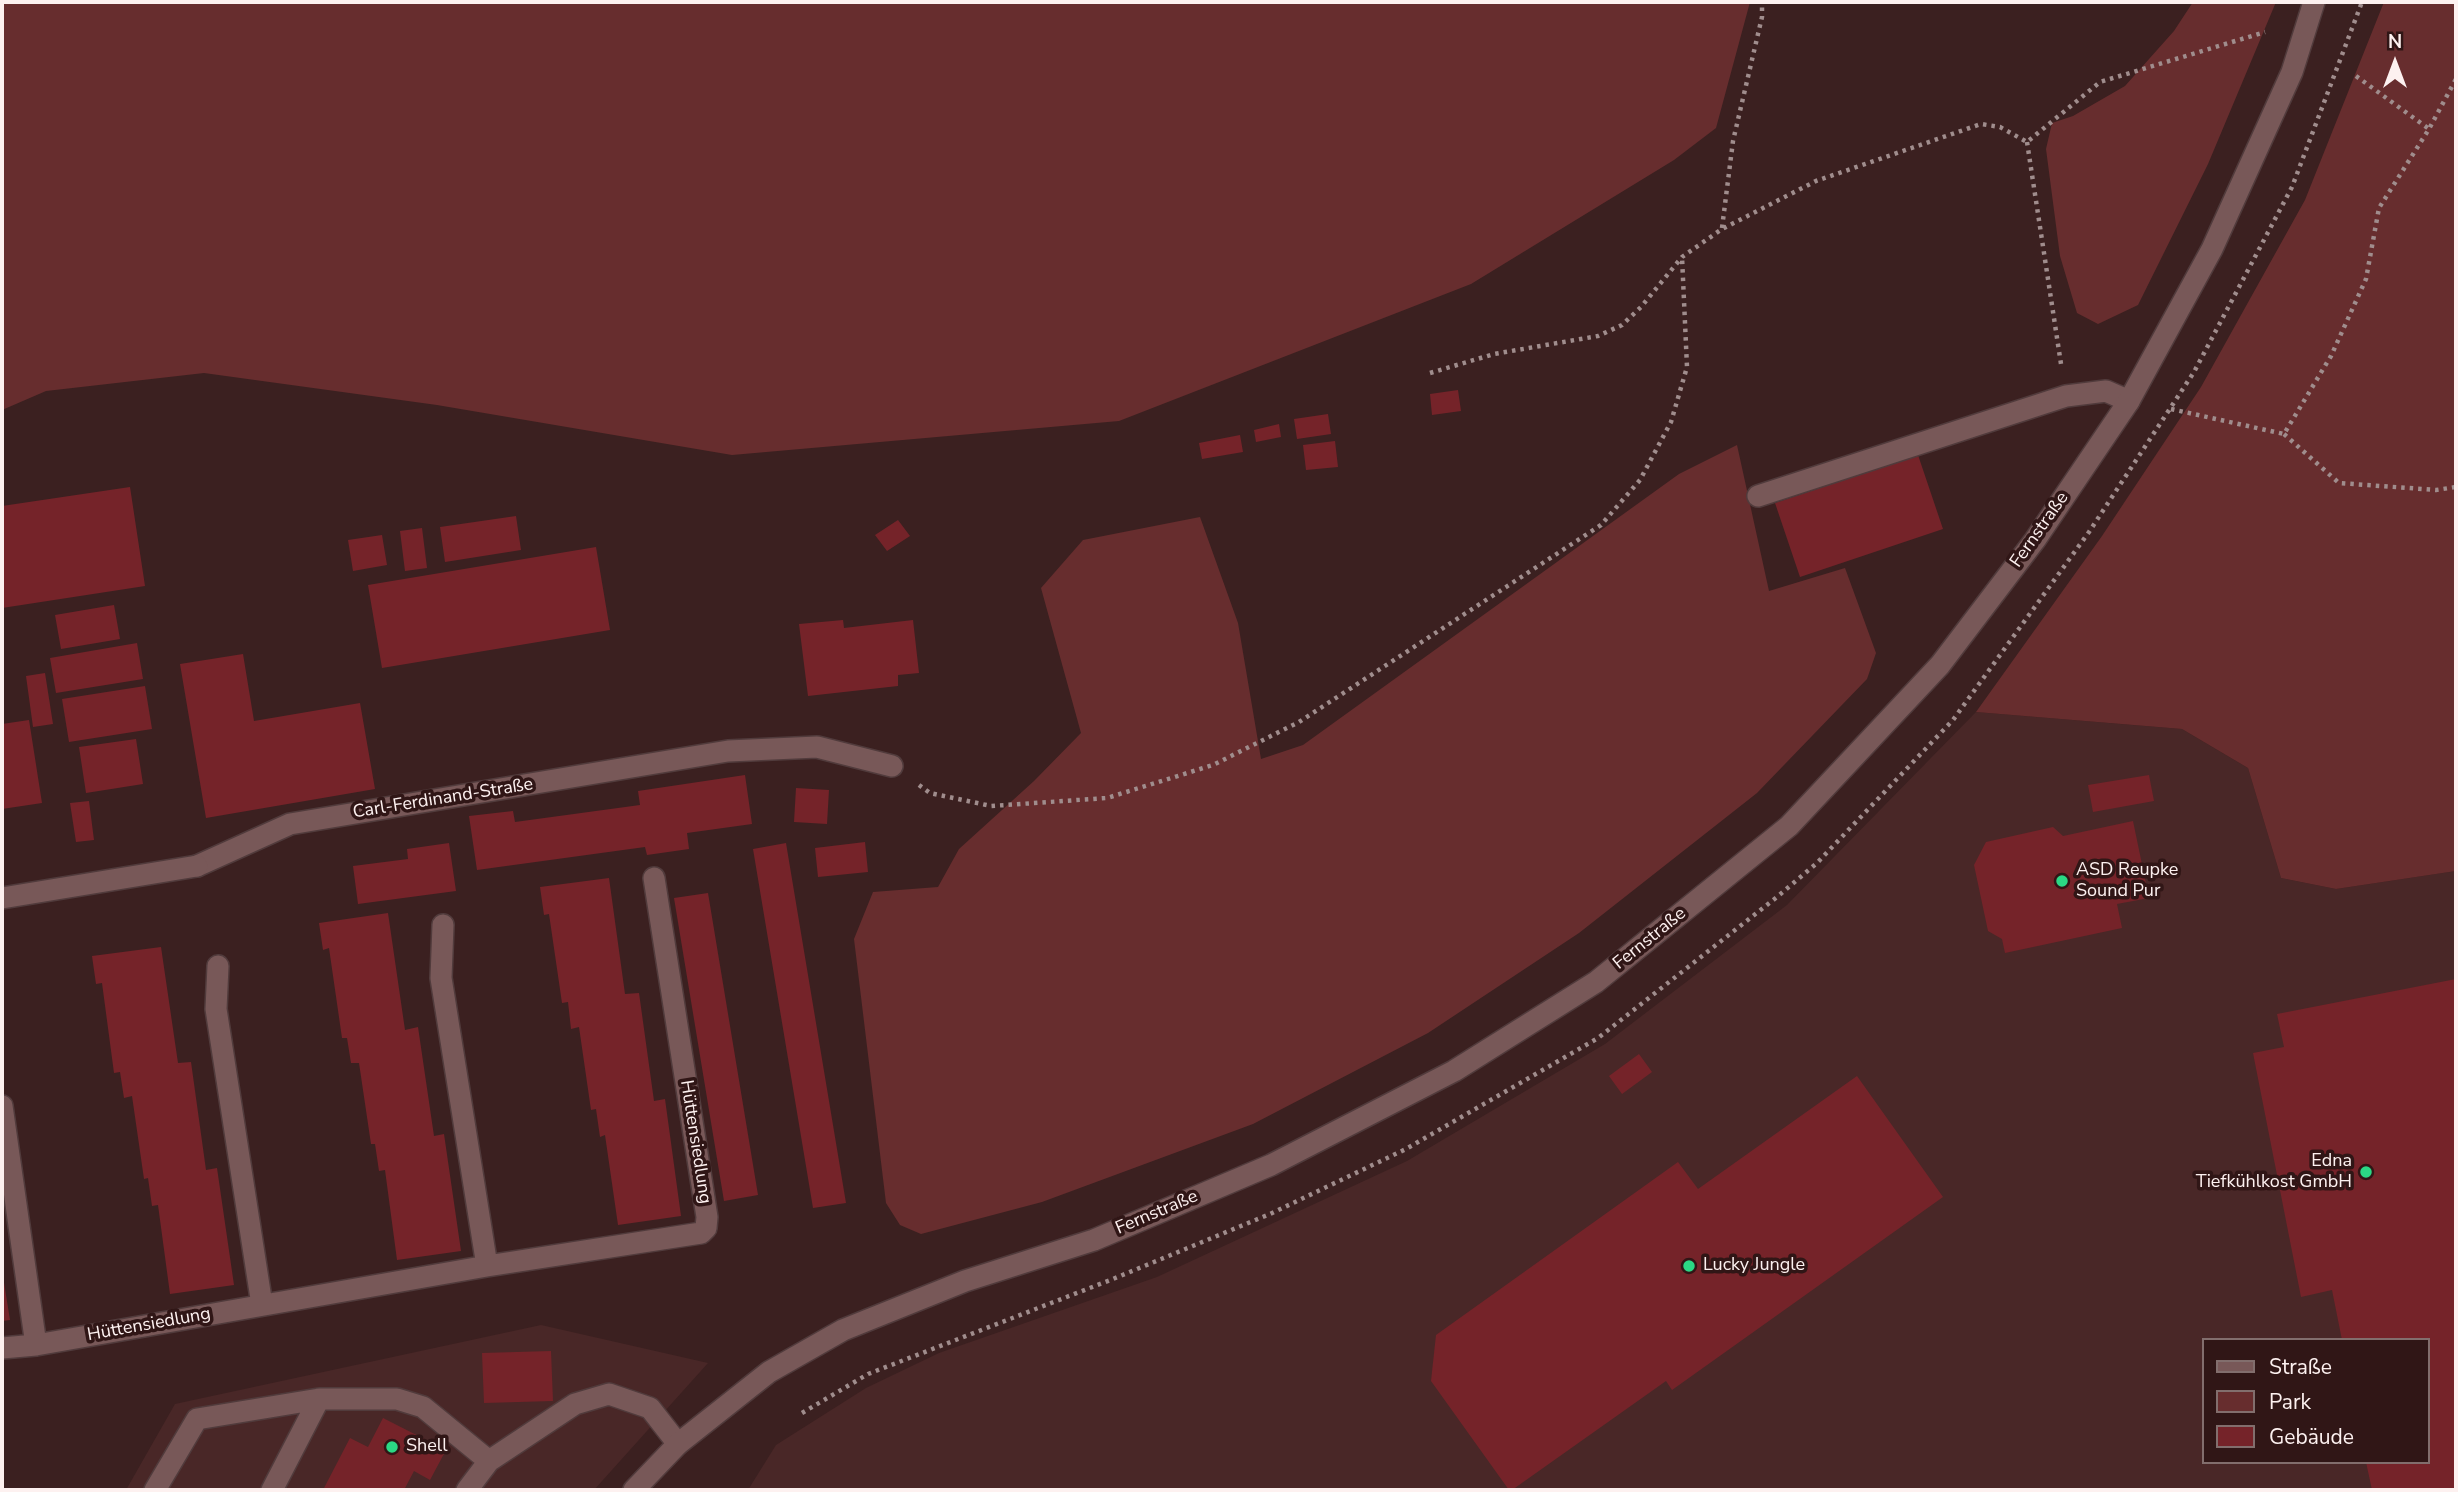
<!DOCTYPE html>
<html>
<head>
<meta charset="utf-8">
<style>
  body { margin:0 }
  #map { position:relative; width:2458px; height:1492px; overflow:hidden; background:#3b2020; font-family:"Nunito Sans",sans-serif }
  canvas { display:block }
  .frame { position:absolute; inset:0; border:4px solid #fdf1f0; pointer-events:none }
  .legend { position:absolute; left:2202px; top:1338px; width:228px; height:126px; box-sizing:border-box; background:#301616; border:2px solid #826e6d; margin:0; padding:9px 12px; list-style:none; font-size:21px; color:#fdf1f0 }
  .legend li { display:flex; align-items:center; gap:14px; height:35px }
  .legend b { width:35px; border:2px solid #826e6d }
  .north { position:absolute; left:2360px; top:28px; width:70px; height:70px; -webkit-text-stroke:5px #301616; paint-order:stroke; rotate:0deg; font-size:19px; font-weight:700; line-height:28px; text-align:center; color:#fdf1f0 }
  .north::after { content:''; display:block; margin:auto; width:24px; height:32px; background:#fdf1f0; clip-path:polygon(50% 0,100% 100%,50% 72%,0 100%) }
</style>
</head>
<body>
<div id="map">
<canvas width="2458" height="1492"></canvas>
<div class="frame"></div>
<ul class="legend">
<li><b style="height:9px;background:#785858"></b>Straße</li>
<li><b style="height:19px;background:#672d2e"></b>Park</li>
<li><b style="height:19px;background:#752329"></b>Gebäude</li>
</ul>
<div class="north">N</div>
</div>
<script>
const ctx = document.querySelector('canvas').getContext('2d');
ctx.lineJoin = 'round';
function fillPath(path, color) {
  ctx.fillStyle = color;
  ctx.fill(path, 'evenodd');
}
function shape(rows) {
  const path = new Path2D();
  for (const r of rows) {
    path.moveTo(r[0], r[1]);
    for (let i = 2; i < r.length; i += 2) path.lineTo(r[i], r[i + 1]);
  }
  return path;
}
function trace(path, color, width, dash) {
  ctx.strokeStyle = color;
  ctx.lineWidth = width;
  ctx.lineCap = dash ? 'butt' : 'round';
  ctx.setLineDash(dash || []);
  ctx.stroke(path);
}
function label(font, color, halo, rows, align = 'center') {
  ctx.font = font + ' "Nunito Sans",sans-serif';
  ctx.lineWidth = 7;
  ctx.setLineDash([]);
  ctx.textBaseline = 'middle';
  ctx.strokeStyle = halo;
  ctx.fillStyle = color;
  for (const [text, x, y, turn = 0] of rows) {
    ctx.save();
    ctx.translate(x, y);
    ctx.rotate((+turn || 0) * Math.PI / 180);
    ctx.textAlign = isNaN(turn) ? turn : align;
    if (halo) ctx.strokeText(text, 0, 0);
    ctx.fillText(text, 0, 0);
    ctx.restore();
  }
}
fillPath(shape([
  [1976,712,2182,729,2248,768,2281,878,2336,889,2456,871,2456,1490,748,1490,776,1445,866,1388,939,1353,1157,1277,1407,1161,1605,1044,1787,905],
  [2204,1340,2428,1340,2428,1462,2204,1462],
  [541,1325,708,1363,594,1490,126,1490,175,1404]
]), '#492727');
fillPath(shape([
  [2,2,1750,2,1716,128,1674,160,1471,284,1119,421,732,455,437,405,204,373,46,391,2,410],
  [2193,2,2276,2,2208,164,2138,305,2098,324,2077,313,2060,256,2046,149,2052,123,2073,116,2125,86,2174,31],
  [2384,2,2456,2,2456,871,2336,889,2281,878,2248,768,2182,729,1976,712,2102,536,2201,387,2305,200],
  [1737,445,1769,591,1845,568,1876,653,1867,679,1757,793,1579,933,1428,1033,1253,1124,1042,1202,921,1234,900,1225,886,1203,854,939,873,892,938,887,959,849,1034,781,1081,733,1041,588,1083,540,1200,517,1238,623,1261,759,1303,745,1679,474]
]), '#672d2e');
fillPath(shape([
  [1458,390,1461,411,1432,415,1430,394],
  [1328,414,1331,434,1297,439,1294,419],
  [1279,424,1281,437,1256,442,1254,430],
  [1240,435,1243,452,1202,459,1199,443],
  [1335,441,1338,467,1306,470,1303,445],
  [1918,455,1943,529,1800,577,1775,503],
  [130,487,145,586,2,608,2,506],
  [516,516,521,550,445,562,440,527],
  [898,520,910,536,887,551,875,535],
  [422,528,427,568,405,571,400,531],
  [382,535,387,565,353,571,348,540],
  [596,547,610,630,382,668,368,585],
  [114,605,120,639,61,649,55,615],
  [843,620,844,628,913,620,919,673,898,675,898,686,808,696,799,624],
  [137,643,143,679,56,693,50,658],
  [243,654,254,721,360,703,375,789,206,818,180,664],
  [45,673,53,724,33,727,26,676],
  [145,686,152,729,69,742,62,699],
  [29,720,42,803,2,809,2,724],
  [136,739,143,784,86,793,79,747],
  [745,775,752,824,687,833,689,849,647,855,645,847,477,870,469,816,513,811,515,822,640,805,638,791],
  [2149,775,2154,801,2093,812,2088,785],
  [796,788,829,790,827,824,794,822],
  [89,801,94,840,76,842,70,803],
  [2133,821,2149,898,2117,904,2122,928,2005,953,2002,939,1988,931,1974,865,1986,842,2053,827,2063,836],
  [865,842,868,872,818,877,815,848],
  [449,843,456,891,358,904,353,866,408,859,407,849],
  [786,843,846,1203,813,1208,753,849],
  [609,878,625,994,639,993,654,1101,665,1099,681,1216,618,1225,605,1135,600,1137,596,1109,591,1110,579,1027,571,1029,568,1002,562,1003,549,914,544,915,540,887],
  [708,893,758,1195,724,1201,674,898],
  [388,913,405,1030,418,1027,434,1136,444,1134,461,1251,397,1260,385,1170,379,1171,375,1144,371,1144,359,1063,351,1063,347,1038,342,1038,329,948,323,950,319,923],
  [161,947,178,1063,191,1062,206,1170,217,1168,234,1285,170,1294,158,1205,152,1206,148,1178,144,1179,132,1096,124,1098,120,1072,114,1073,102,983,96,984,92,956],
  [2456,979,2456,1490,2372,1490,2366,1462,2428,1462,2428,1340,2342,1340,2332,1290,2301,1297,2253,1053,2284,1047,2277,1014],
  [1639,1054,1652,1072,1622,1094,1609,1076],
  [1857,1076,1943,1197,1672,1390,1666,1381,1512,1490,1509,1490,1431,1381,1436,1335,1678,1162,1698,1189],
  [2,1270,10,1320,2,1321],
  [551,1351,553,1401,484,1403,482,1353],
  [383,1418,446,1450,430,1480,414,1471,404,1490,323,1490,350,1438,368,1447]
]), '#752329');
const service = shape([
  [1758,496,2066,396,2106,391,2129,401],
  [197,866,290,824,728,751,817,747,892,766],
  [155,1490,197,1419,319,1399],
  [272,1490,319,1399,397,1399,423,1407,489,1461],
  [467,1490,489,1461,575,1404,609,1394,650,1408,678,1444]
]);
const minor = shape([
  [2,898,197,866],
  [443,925,441,978,487,1266],
  [218,966,216,1009,262,1305],
  [2,1106,36,1345],
  [2,1348,36,1345,487,1266,701,1233,706,1228,707,1217,654,878]
]);
const secondary = shape([
  [634,1490,678,1444,769,1372,843,1330,965,1281,1094,1240,1271,1165,1454,1071,1596,982,1789,826,1940,665,2035,540,2129,401,2212,249,2292,72,2314,2]
]);
trace(service, '#513b3c', 24);
trace(minor, '#513b3c', 24);
trace(secondary, '#513b3c', 24);
trace(shape([
  [2356,76,2429,129],
  [2027,142,2061,364],
  [1722,228,1733,141,1762,17,1762,2],
  [1430,373,1494,354,1598,336,1622,325,1641,307,1682,257,1722,229,1816,181,1981,124,2000,127,2027,142,2100,82,2265,32],
  [2171,409,2284,434,2331,356,2366,279,2379,208,2429,129,2456,79],
  [2284,434,2339,483,2436,490,2456,487],
  [919,785,930,793,991,806,1107,798,1213,765,1299,722,1601,525,1640,480,1671,422,1687,367,1682,257],
  [802,1413,868,1374,1113,1279,1270,1214,1406,1149,1598,1038,1777,897,1817,863,1953,720,2089,532,2194,372,2292,187,2362,2]
]), '#a08d8d', 4.5, [3.5, 5]);
trace(service, '#785858', 21);
trace(minor, '#785858', 21);
trace(secondary, '#785858', 21);
for (const [x, y, r, color] of [
  [2062,881,7,"#2bd884"],
  [2366,1172,7,"#2bd884"],
  [1689,1266,7,"#2bd884"],
  [392,1447,7,"#2bd884"]
]) {
  const dot = new Path2D();
  dot.arc(x, y, r, 0, 2 * Math.PI);
  ctx.fillStyle = color;
  ctx.fill(dot);
  trace(dot, '#301616', 2.5);
}
label('18px', '#fdf1f0', '#301616', [
  ["Fernstraße",2040,530,-55],
  ["Carl-Ferdinand-Straße",443,799,-9],
  ["Fernstraße",1650,939,-39],
  ["Hüttensiedlung",695,1142,81],
  ["Fernstraße",1157,1213,-23],
  ["Hüttensiedlung",149,1325,-10]
]);
label('18px', '#fdf1f0', '#301616', [
  ["ASD Reupke",2076,871],
  ["Sound Pur",2076,892],
  ["Edna",2352,1162,"right"],
  ["Tiefkühlkost GmbH",2352,1183,"right"],
  ["Lucky Jungle",1703,1266],
  ["Shell",406,1447]
], 'left');
</script>
</body>
</html>
